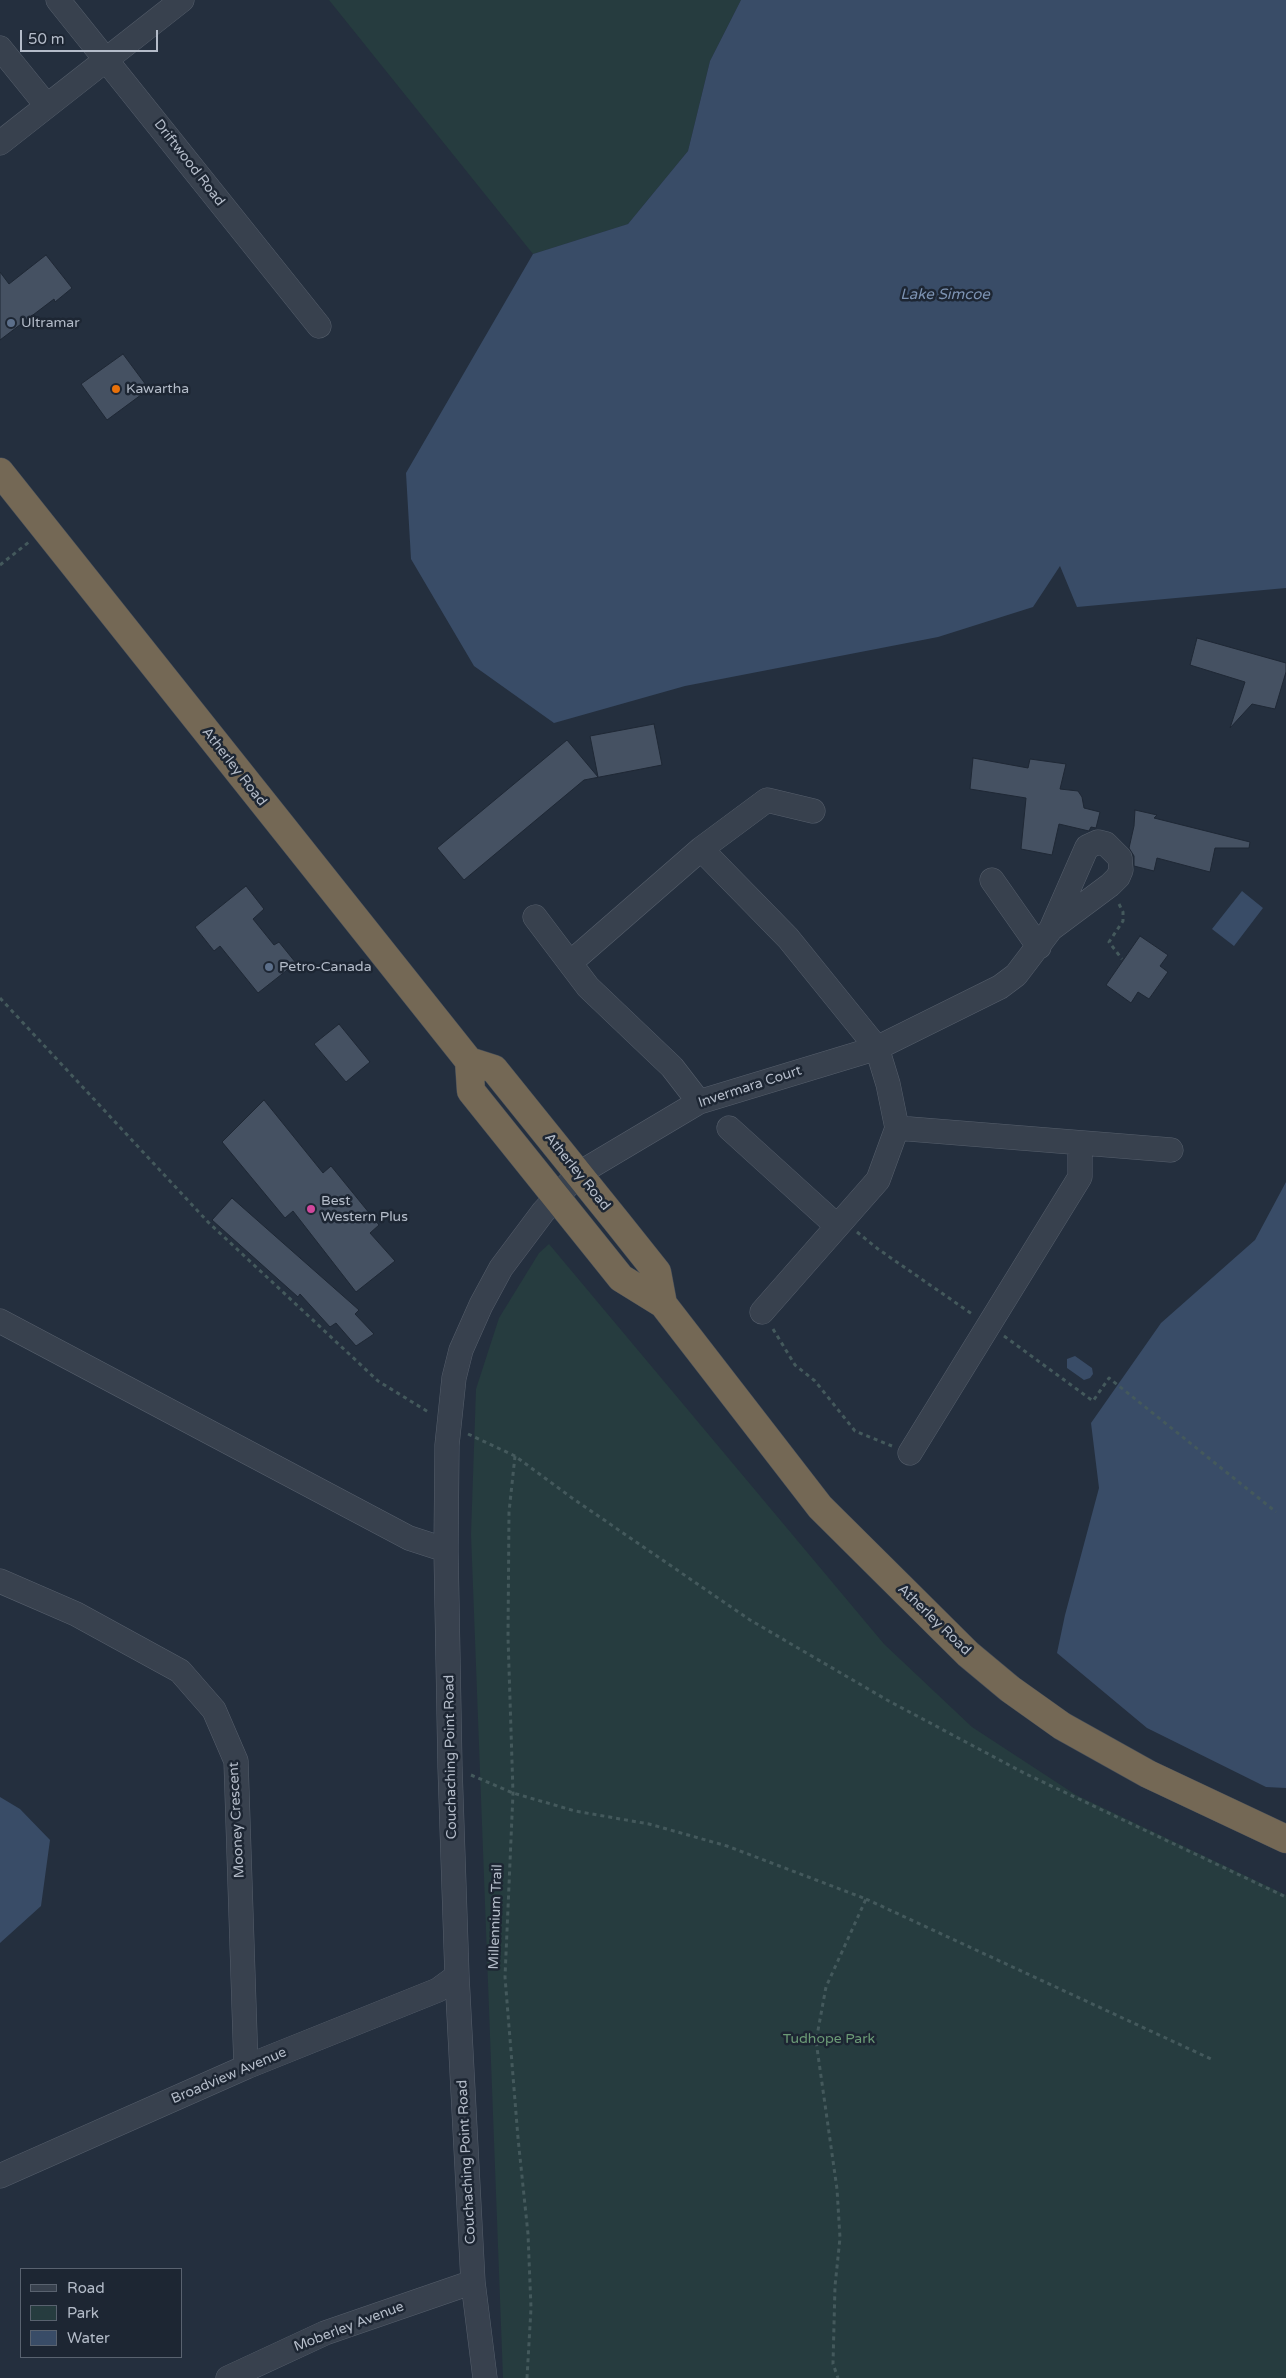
<!DOCTYPE html>
<html>
<head>
<meta charset="utf-8">
<style>
  body { margin:0 }
  #map { position:relative; width:1286px; height:2378px; overflow:hidden; background:#242f3e; font-family:"Varela Round",sans-serif }
  canvas { display:block }
  .legend { position:absolute; left:20px; top:2268px; width:162px; height:90px; box-sizing:border-box; background:#1d2633; border:1px solid #59626f; margin:0; padding:6px 9px; list-style:none; font-size:15px; color:#b4bcc9 }
  .legend li { display:flex; align-items:center; gap:10px; height:25px }
  .legend b { width:25px; border:1px solid #59626f }
  .scale { position:absolute; left:20px; top:30px; width:138px; height:22px; box-sizing:border-box; border:2px solid #b4bcc9; border-top:0; padding-left:6px; font-size:15px; line-height:18px; white-space:nowrap; color:#b4bcc9; -webkit-text-stroke:4px #1d2633; paint-order:stroke }
</style>
</head>
<body>
<div id="map">
<canvas width="1286" height="2378"></canvas>
<ul class="legend">
<li><b style="height:6px;background:#38414e"></b>Road</li>
<li><b style="height:14px;background:#263c3f"></b>Park</li>
<li><b style="height:14px;background:#394c67"></b>Water</li>
</ul>
<div class="scale">50 m</div>
</div>
<script>
const ctx = document.querySelector('canvas').getContext('2d');
ctx.lineJoin = 'round';
function fillPath(path, color) {
  ctx.fillStyle = color;
  ctx.fill(path, 'evenodd');
}
function shape(rows) {
  const path = new Path2D();
  for (const r of rows) {
    path.moveTo(r[0], r[1]);
    for (let i = 2; i < r.length; i += 2) path.lineTo(r[i], r[i + 1]);
  }
  return path;
}
function trace(path, color, width, dash) {
  ctx.strokeStyle = color;
  ctx.lineWidth = width;
  ctx.lineCap = dash ? 'butt' : 'round';
  ctx.setLineDash(dash || []);
  ctx.stroke(path);
}
function label(font, color, halo, rows, align = 'center') {
  ctx.font = font + ' "Varela Round",sans-serif';
  ctx.lineWidth = 5;
  ctx.setLineDash([]);
  ctx.textBaseline = 'middle';
  ctx.strokeStyle = halo;
  ctx.fillStyle = color;
  for (const [text, x, y, turn = 0] of rows) {
    ctx.save();
    ctx.translate(x, y);
    ctx.rotate((+turn || 0) * Math.PI / 180);
    ctx.textAlign = isNaN(turn) ? turn : align;
    if (halo) ctx.strokeText(text, 0, 0);
    ctx.fillText(text, 0, 0);
    ctx.restore();
  }
}
fillPath(shape([
  [329,0,741,0,710,61,688,151,628,224,533,254],
  [549,1244,884,1644,972,1727,1076,1795,1286,1895,1286,2378,503,2378,471,1534,476,1389,499,1318,539,1253]
]), '#263c3f');
fillPath(shape([
  [741,0,1286,0,1286,588,1077,607,1060,566,1033,607,938,637,685,686,554,723,474,666,411,559,406,473,533,254,628,224,688,151,710,61],
  [1242,891,1263,908,1234,946,1212,929],
  [1286,1182,1286,1788,1266,1787,1147,1728,1057,1653,1065,1615,1099,1488,1091,1423,1161,1323,1255,1240],
  [1075,1356,1092,1368,1093,1374,1090,1378,1084,1380,1067,1368,1067,1359],
  [0,1797,20,1809,50,1840,41,1906,0,1943]
]), '#394c67');
const building = shape([
  [46,255,72,288,55,302,54,299,0,340,0,272,9,284,46,255],
  [123,354,149,389,107,420,81,384,123,354],
  [1197,638,1286,663,1286,672,1275,709,1252,704,1230,728,1245,682,1190,665,1197,638],
  [654,724,662,765,584,780,464,880,437,848,567,740,598,777,590,736,654,724],
  [973,758,1028,768,1030,759,1066,764,1060,789,1078,791,1082,797,1084,808,1100,812,1096,828,1091,827,1089,831,1059,824,1052,855,1021,849,1026,798,970,789,973,758],
  [1135,810,1157,815,1154,818,1250,842,1249,848,1215,848,1210,872,1157,858,1154,871,1134,866,1134,856,1129,848,1134,826,1135,810],
  [246,886,264,909,253,919,274,945,279,942,296,963,258,993,220,946,214,951,195,927,246,886],
  [1140,936,1168,955,1160,966,1168,972,1149,999,1138,992,1131,1003,1106,985,1140,936],
  [339,1024,370,1062,346,1082,314,1044,339,1024],
  [264,1100,323,1173,331,1166,379,1225,370,1233,395,1261,356,1292,293,1211,285,1218,222,1142,264,1100],
  [232,1198,359,1310,355,1314,374,1334,356,1346,336,1323,330,1327,300,1294,298,1297,212,1220,232,1198]
]);
fillPath(building, '#455162');
trace(building, '#1f2835', 1);
const minor = shape([
  [58,0,319,326],
  [0,48,47,106],
  [0,143,182,0],
  [701,849,788,938,877,1048,888,1084,897,1128,878,1180,762,1312],
  [992,880,1039,947],
  [535,917,588,987,672,1067,699,1102],
  [570,963,701,849,767,800,813,811],
  [729,1128,837,1226],
  [897,1128,1171,1150],
  [0,1321,409,1538,446,1550],
  [910,1453,1080,1177,1080,1144],
  [0,1581,76,1614,180,1671,214,1710,236,1761,246,2067],
  [0,2176,246,2067,438,1990,457,1976],
  [228,2378,325,2333,473,2282],
  [485,2378,473,2282,457,1976,450,1767,446,1550,447,1445,454,1378,461,1350,481,1305,501,1268,543,1212,578,1174,699,1102,877,1048,1000,987,1016,975,1051,929,1110,885,1118,877,1121,870,1120,858,1106,844,1098,842,1087,847,1051,929]
]);
const highway = shape([
  [0,472,469,1061,471,1091,621,1278,663,1304,820,1507,968,1654,1010,1689,1062,1726,1148,1774,1286,1839],
  [469,1061,494,1069,618,1223,657,1272,663,1304]
]);
trace(minor, '#565f6c', 25);
trace(highway, '#434c59', 29);
trace(shape([
  [0,565,29,542],
  [1119,904,1123,912,1123,921,1109,942,1122,959],
  [0,998,208,1222,378,1381,430,1413],
  [857,1232,878,1249,972,1314],
  [773,1329,795,1365,815,1381,855,1431,892,1446],
  [1004,1336,1093,1401,1109,1378,1276,1512],
  [468,1434,515,1456,572,1498,750,1620,887,1700,1024,1773,1286,1897],
  [515,1456,509,1512,508,1637,513,1793,505,1977,518,2138,528,2234,531,2308,527,2378],
  [471,1775,513,1793,575,1811,649,1824,727,1846,866,1899,826,1987,816,2041,837,2189,840,2238,835,2286,833,2364,838,2378],
  [866,1899,1211,2059]
]), '#44595c', 3, [4, 4]);
trace(minor, '#38414e', 24);
trace(highway, '#746855', 28);
for (const [x, y, r, color] of [
  [11,323,5,"#5c6f8a"],
  [116,389,5,"#e8710a"],
  [269,967,5,"#5c6f8a"],
  [311,1209,5,"#d1479c"]
]) {
  const dot = new Path2D();
  dot.arc(x, y, r, 0, 2 * Math.PI);
  ctx.fillStyle = color;
  ctx.fill(dot);
  trace(dot, '#1d2633', 2);
}
label('14px', '#b4bcc9', '#1d2633', [
  ["Driftwood Road",189,163,52],
  ["Atherley Road",234,767,52],
  ["Invermara Court",750,1087,-18],
  ["Atherley Road",577,1172,51],
  ["Atherley Road",934,1620,44],
  ["Couchaching Point Road",451,1757,-91],
  ["Mooney Crescent",237,1820,-93],
  ["Millennium Trail",496,1917,-88],
  ["Broadview Avenue",229,2076,-23],
  ["Couchaching Point Road",467,2162,-93],
  ["Moberley Avenue",349,2327,-21]
]);
label('14px', '#b4bcc9', '#1d2633', [
  ["Ultramar",21,323],
  ["Kawartha",126,389],
  ["Petro-Canada",279,967],
  ["Best",321,1201],
  ["Western Plus",321,1217]
], 'left');
label('14px', '#6b9a76', '#1d2633', [
  ["Tudhope Park",829,2039]
]);
label('italic 15px', '#7c92b1', '#1d2633', [
  ["Lake Simcoe",945,295]
]);
</script>
</body>
</html>
